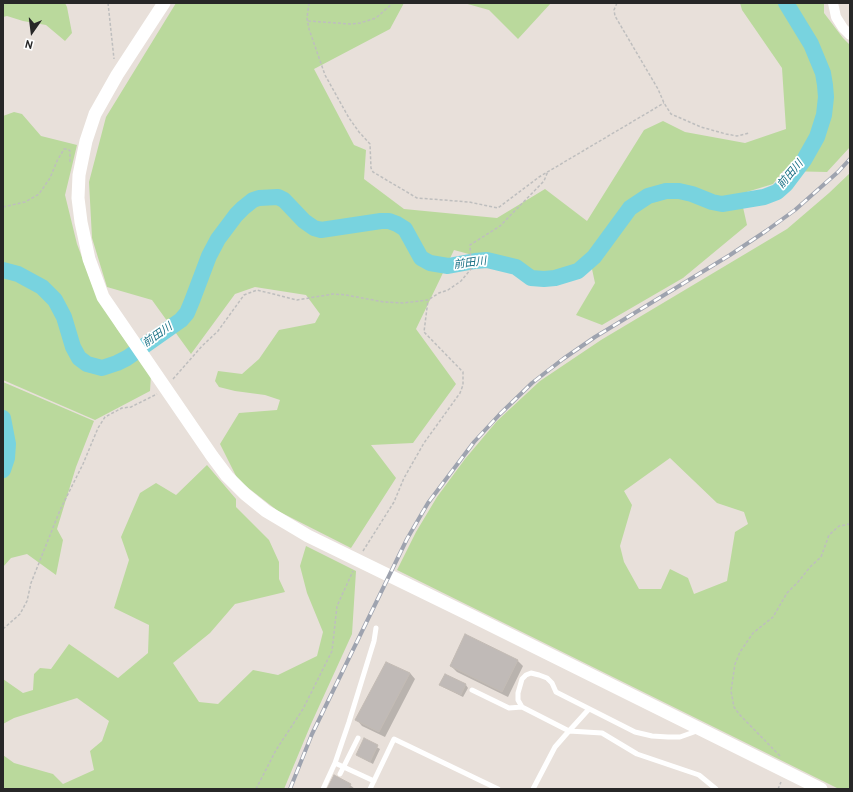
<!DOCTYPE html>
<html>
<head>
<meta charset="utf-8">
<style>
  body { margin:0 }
  #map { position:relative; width:853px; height:792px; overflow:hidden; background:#e8e0da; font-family:Overpass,sans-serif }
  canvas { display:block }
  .frame { position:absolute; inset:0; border:4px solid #272727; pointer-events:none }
  .north { position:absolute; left:12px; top:12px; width:40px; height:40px; -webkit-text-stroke:3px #fff; paint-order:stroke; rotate:194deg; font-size:11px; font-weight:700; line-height:16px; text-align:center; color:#272727 }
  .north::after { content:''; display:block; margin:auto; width:14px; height:18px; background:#272727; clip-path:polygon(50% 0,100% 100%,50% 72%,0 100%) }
</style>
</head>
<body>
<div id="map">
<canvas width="853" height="792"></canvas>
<div class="frame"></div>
<div class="north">N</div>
</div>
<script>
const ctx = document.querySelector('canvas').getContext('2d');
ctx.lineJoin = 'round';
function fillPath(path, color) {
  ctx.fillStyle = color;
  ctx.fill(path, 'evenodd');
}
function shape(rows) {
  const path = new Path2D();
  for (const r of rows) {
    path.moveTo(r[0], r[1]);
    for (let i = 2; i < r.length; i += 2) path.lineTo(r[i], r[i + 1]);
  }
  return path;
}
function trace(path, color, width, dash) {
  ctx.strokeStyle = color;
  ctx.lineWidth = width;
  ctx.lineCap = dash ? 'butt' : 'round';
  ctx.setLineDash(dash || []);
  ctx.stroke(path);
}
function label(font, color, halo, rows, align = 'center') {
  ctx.font = font + ' Overpass,"Noto Sans JP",sans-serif';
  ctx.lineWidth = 3.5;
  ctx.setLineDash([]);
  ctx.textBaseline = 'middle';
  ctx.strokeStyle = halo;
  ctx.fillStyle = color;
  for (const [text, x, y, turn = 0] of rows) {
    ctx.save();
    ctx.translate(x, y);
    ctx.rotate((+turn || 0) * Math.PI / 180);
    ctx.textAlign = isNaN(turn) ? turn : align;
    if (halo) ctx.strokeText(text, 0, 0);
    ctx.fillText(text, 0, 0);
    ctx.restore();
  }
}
fillPath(shape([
  [3,3,65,3,67,7,72,33,65,41,46,25,23,21,7,16,3,17],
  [176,3,404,3,390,29,314,69,354,145,366,150,364,179,404,209,497,218,545,189,587,221,644,130,663,121,685,132,745,143,786,129,782,68,742,10,740,3,824,3,824,13,843,38,850,45,850,147,827,172,783,171,773,184,740,194,747,225,683,278,602,325,576,315,595,283,592,269,535,272,454,250,416,329,456,384,413,443,371,445,396,478,351,548,278,511,238,480,220,444,239,413,277,410,280,400,265,395,235,391,219,387,215,381,218,371,242,374,259,359,279,330,315,323,320,314,306,295,255,287,235,294,191,354,152,300,107,287,92,238,89,182,106,117],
  [464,3,551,3,518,39,489,10],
  [14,112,22,114,41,136,77,145,65,195,77,244,92,284,117,329,151,375,150,391,95,420,3,380,3,116],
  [850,173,850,789,839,789,397,570,416,532,437,497,465,459,497,421,540,381,601,340,787,229,829,193],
  [670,458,717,503,744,512,748,524,735,532,727,581,694,594,688,578,670,569,661,589,639,589,624,562,620,546,632,505,624,491],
  [3,382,94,421,76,467,57,529,63,540,56,575,27,554,11,558,3,567],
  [207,465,236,499,236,507,269,540,279,562,279,579,285,592,235,604,210,633,173,663,199,702,218,704,253,670,278,675,317,656,323,632,307,593,300,566,306,546,356,571,352,634,311,724,284,789,3,789,3,755,14,763,53,774,63,784,94,770,90,751,102,741,109,721,77,698,14,718,3,724,3,679,23,693,33,690,34,674,40,668,51,669,69,644,118,678,148,653,149,625,114,608,129,560,121,537,140,493,156,483,176,495]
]), '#bad99c');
fillPath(shape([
  [517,660,523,666,508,697,457,672,451,666],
  [410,673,415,679,385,737,362,726,357,720],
  [445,675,466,685,468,688,463,697,443,687],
  [364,740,380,749,373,764,357,755],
  [350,785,355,789,328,789]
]), '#0003');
trace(shape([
  [3,270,18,274,42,287,55,300,64,317,73,347,79,358,87,364,102,368,117,363,127,358,181,320,187,313,192,301,209,256,218,239,236,215,243,208,253,200,259,198,278,197,284,200,304,221,314,228,321,230,381,221,389,221,397,224,405,229,421,258,430,263,448,266,475,261,487,260,516,267,531,278,544,279,555,278,578,271,594,257,630,208,648,196,666,191,679,191,692,194,712,202,722,204,764,197,777,192,786,184,804,160,817,137,824,115,826,97,825,85,823,73,811,44,786,3],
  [3,418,8,444,7,458,3,470]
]), '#78d3df', 16);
const building = shape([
  [465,634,518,660,502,692,450,666,465,634],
  [386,662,410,673,379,732,355,720,386,662],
  [445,674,466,684,461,695,439,685,445,674],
  [364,738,378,745,370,762,356,755,364,738],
  [334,775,351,784,348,789,327,789,334,775]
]);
fillPath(building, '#c0bab7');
trace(building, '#c3bbb4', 1);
trace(shape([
  [108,3,114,59],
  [309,3,307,18,309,29,325,75,349,118,359,132,370,144,371,168,373,172,417,198,469,202,498,208,539,177,664,103],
  [617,3,614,10,615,16,658,89,664,103,671,114,701,127,726,134,737,136,749,133],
  [308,21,351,24,360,23,376,18,393,3],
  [3,207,25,202,39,194,50,178,57,161,64,149,68,149,70,151,70,162],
  [173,379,202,346,218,331,244,295,257,290,297,300,333,294,346,295,384,302,403,303,428,300,439,293,448,290,461,281,471,269,470,245,500,226,544,181,548,171],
  [363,551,394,502,404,478,424,443,460,393,463,385,463,372,424,332,428,300],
  [3,629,20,614,27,601,31,583,60,510,83,464,98,428,105,417,122,408,131,407,157,394],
  [780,756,739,714,734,707,731,691,735,664,740,652,753,633,773,617,787,593,798,582,810,567,821,557,829,535,839,526,850,524],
  [256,789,276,750,303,709,332,651,337,606,353,571],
  [778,789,781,782]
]), '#bebebe', 1.5, [3, 2]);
trace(shape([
  [472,690,509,708,522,707],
  [589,709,569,731,522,707,518,700,518,693,522,679,526,675,531,673,539,675,547,678,552,683,556,692,635,732,652,736,668,737,680,737,694,732,697,728],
  [335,763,374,781],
  [340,774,358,738],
  [323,789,335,763,349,722,374,641,376,628],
  [370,789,394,739,498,789],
  [533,789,555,747,569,731,602,733,637,754,699,775,716,789]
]), '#fff', 5);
trace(shape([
  [833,3,836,17,843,28,850,35]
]), '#fff', 10);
trace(shape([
  [164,3,117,75,95,114,86,141,79,175,78,198,81,222,89,259,103,297,212,456,227,476,245,494,266,511,308,536,472,616,821,789]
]), '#fff', 13);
const rail = shape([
  [290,789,312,734,407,539,428,503,474,442,500,414,532,383,563,359,595,337,730,255,766,231,795,210,838,172,850,159]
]);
trace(rail, '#9ea3af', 4);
trace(rail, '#fff', 2.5, [8]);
label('italic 11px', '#1c7286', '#fff', [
  ["前田川",791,175,-50],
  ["前田川",470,264,-7],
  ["前田川",158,336,-35]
]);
</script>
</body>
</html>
